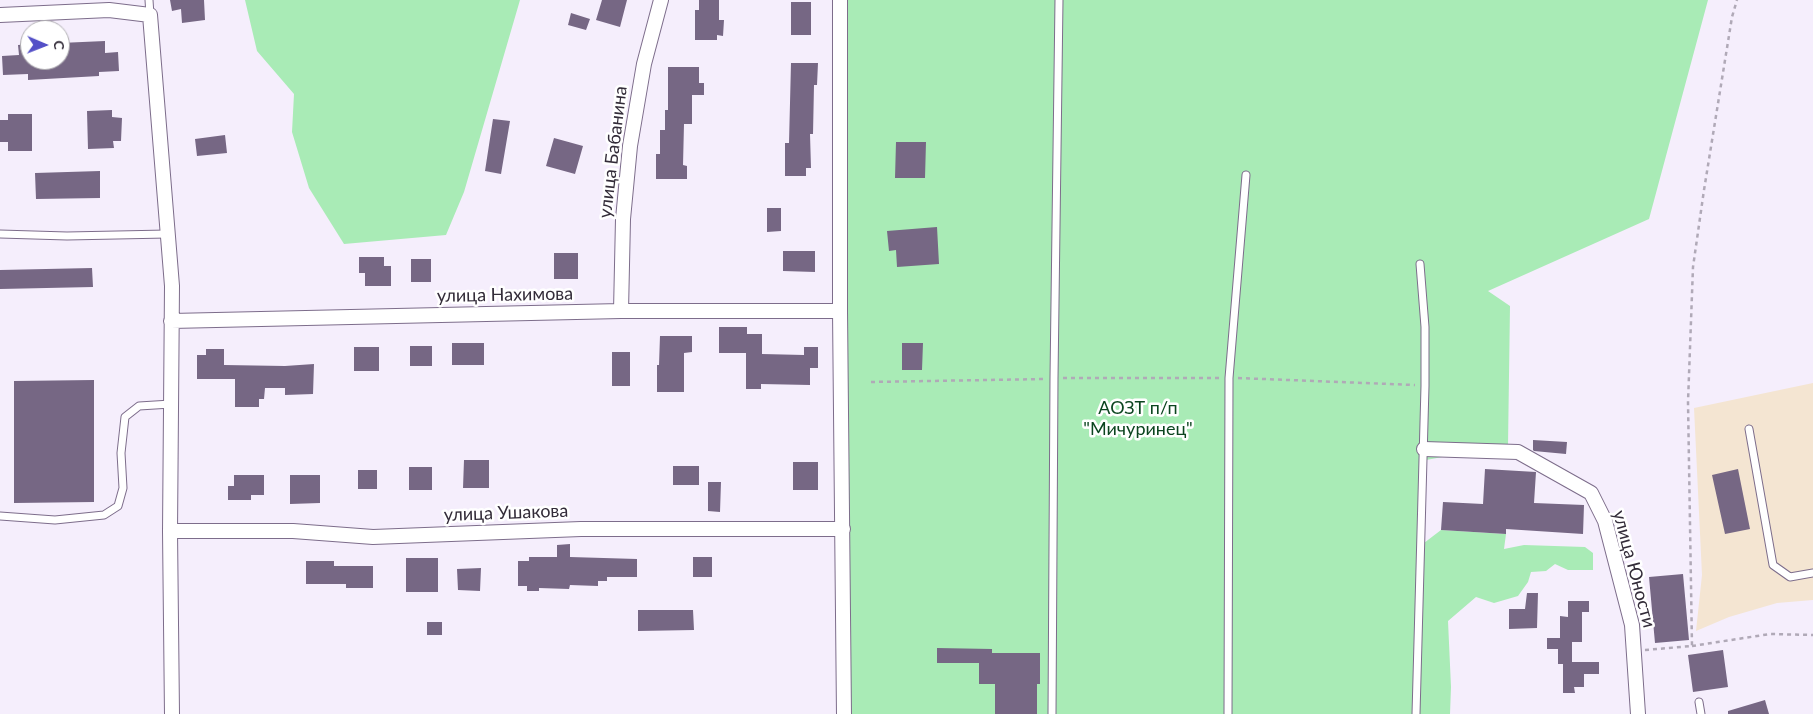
<!DOCTYPE html>
<html>
<head>
<meta charset="utf-8">
<style>
  body { margin:0 }
  #map { position:relative; width:1813px; height:714px; overflow:hidden; background:#f5eefc; font-family:Lato,sans-serif }
  canvas { display:block }
  .north { position:absolute; left:20px; top:20px; width:50px; height:50px; box-sizing:border-box; background:#fff; border:1px solid #adabb0; border-radius:50%; rotate:91deg; font-size:14px; font-weight:700; line-height:20px; text-align:center; color:#332c39 }
  .north::after { content:''; display:block; margin:auto; width:18px; height:22px; background:#5450c7; clip-path:polygon(50% 0,100% 100%,50% 72%,0 100%) }
</style>
</head>
<body>
<div id="map">
<canvas width="1813" height="714"></canvas>
<div class="north">С</div>
</div>
<script>
const ctx = document.querySelector('canvas').getContext('2d');
ctx.lineJoin = 'round';
function fillPath(path, color) {
  ctx.fillStyle = color;
  ctx.fill(path, 'evenodd');
}
function shape(rows) {
  const path = new Path2D();
  for (const r of rows) {
    path.moveTo(r[0], r[1]);
    for (let i = 2; i < r.length; i += 2) path.lineTo(r[i], r[i + 1]);
  }
  return path;
}
function trace(path, color, width, dash) {
  ctx.strokeStyle = color;
  ctx.lineWidth = width;
  ctx.lineCap = dash ? 'butt' : 'round';
  ctx.setLineDash(dash || []);
  ctx.stroke(path);
}
function label(font, color, halo, rows, align = 'center') {
  ctx.font = font + ' Lato,sans-serif';
  ctx.lineWidth = 5;
  ctx.setLineDash([]);
  ctx.textBaseline = 'middle';
  ctx.strokeStyle = halo;
  ctx.fillStyle = color;
  for (const [text, x, y, turn = 0] of rows) {
    ctx.save();
    ctx.translate(x, y);
    ctx.rotate((+turn || 0) * Math.PI / 180);
    ctx.textAlign = isNaN(turn) ? turn : align;
    if (halo) ctx.strokeText(text, 0, 0);
    ctx.fillText(text, 0, 0);
    ctx.restore();
  }
}
fillPath(shape([
  [1813,383,1813,600,1777,603,1729,617,1696,631,1702,575,1694,408]
]), '#f4e5d2');
fillPath(shape([
  [245,0,520,0,464,192,446,235,344,244,309,188,292,132,294,94,257,51],
  [845,0,1708,0,1649,219,1488,291,1510,306,1508,445,1426,460,1424,543,1441,530,1506,534,1504,549,1524,545,1585,547,1593,553,1593,570,1568,570,1555,564,1546,571,1531,572,1528,582,1518,596,1494,603,1476,597,1448,621,1451,687,1450,714,850,714]
]), '#a9ebb6');
fillPath(shape([
  [170,0,204,0,205,20,182,23,181,9,172,11],
  [602,0,627,0,620,27,596,20],
  [699,0,719,0,719,20,724,20,723,36,717,35,717,40,695,40,695,10,699,10],
  [791,2,811,2,811,35,791,35],
  [571,13,590,19,586,30,568,25],
  [105,41,105,53,118,52,119,71,99,72,99,76,28,80,28,74,3,75,2,56,19,55,18,45,30,44,30,60,60,60,60,43],
  [791,63,818,63,817,85,814,85,813,134,810,134,811,168,806,168,806,176,785,176,785,143,789,143],
  [668,67,699,67,699,83,704,83,704,95,692,95,692,124,684,124,683,165,687,166,687,179,656,179,656,154,660,154,660,130,665,130,665,110,668,110],
  [112,110,112,117,122,118,121,141,113,141,114,148,88,149,87,111],
  [8,114,32,114,32,151,8,151,8,142,0,142,0,120,8,120],
  [493,119,510,121,501,174,485,171],
  [225,135,227,153,197,156,195,139],
  [554,138,583,146,575,174,546,166],
  [896,142,926,142,925,178,895,178],
  [100,171,100,198,36,199,35,173],
  [767,208,781,208,781,231,767,232],
  [937,227,939,264,897,267,896,250,889,251,887,231],
  [783,251,815,251,815,272,783,271],
  [554,253,578,253,578,279,554,279],
  [359,257,384,257,384,266,391,266,391,286,365,286,365,273,359,273],
  [411,259,431,259,431,282,411,282],
  [92,268,93,287,0,289,0,270],
  [719,327,747,327,747,334,762,334,762,354,804,355,804,347,818,347,818,368,810,368,810,385,761,384,761,389,746,389,746,353,719,353],
  [660,336,692,336,692,352,684,353,684,392,657,392,657,365,659,365],
  [452,343,484,343,484,365,452,365],
  [902,343,923,343,922,370,902,370],
  [410,346,432,346,432,366,410,366],
  [354,347,379,347,379,371,354,371],
  [206,349,224,349,224,365,285,366,314,364,313,394,285,395,285,388,265,388,264,399,259,399,259,407,235,407,235,379,197,379,197,355,206,355],
  [612,352,630,352,630,386,612,386],
  [94,380,94,502,14,503,14,381],
  [1533,440,1567,442,1566,454,1534,451,1533,450],
  [464,460,489,460,489,488,463,488],
  [793,462,818,462,818,490,793,490],
  [673,466,699,466,699,485,673,485],
  [409,467,432,467,432,490,409,490],
  [1485,469,1536,472,1534,503,1584,505,1583,534,1506,529,1506,534,1441,530,1443,502,1483,504],
  [1738,469,1750,529,1725,534,1712,475],
  [358,470,377,470,377,489,358,489],
  [234,475,264,475,264,495,251,495,251,500,228,500,228,486,234,486],
  [290,475,320,475,320,503,290,504],
  [708,482,721,482,720,512,708,511],
  [570,544,570,557,637,559,637,577,607,577,607,581,598,581,598,586,570,585,569,589,539,588,539,591,527,591,527,586,518,586,518,561,529,561,529,557,557,557,557,545],
  [693,557,712,557,712,577,693,577],
  [406,558,438,558,438,592,406,592],
  [306,561,334,561,334,566,373,566,373,588,346,588,346,584,306,584],
  [481,568,480,591,458,590,457,569],
  [1683,574,1689,640,1655,643,1649,577],
  [1527,593,1538,593,1537,628,1509,629,1509,609,1525,609],
  [1568,601,1589,601,1589,612,1582,612,1582,642,1572,642,1572,662,1599,662,1599,674,1584,674,1584,687,1574,687,1575,693,1563,693,1563,664,1558,664,1558,649,1547,649,1547,638,1560,638,1560,616,1568,617],
  [638,610,693,610,694,630,638,631],
  [427,622,442,622,442,635,427,635],
  [937,648,992,649,992,653,1040,653,1040,684,1037,684,1037,714,995,714,995,684,979,684,979,663,937,663],
  [1723,650,1728,687,1693,692,1688,655],
  [1765,700,1769,714,1728,714,1728,711]
]), '#766784');
const service = shape([
  [149,0,150,15],
  [0,234,67,236,167,234],
  [1749,429,1773,565,1790,577,1813,573],
  [0,516,55,520,104,515,118,506,123,488,121,453,125,417,139,406,171,404],
  [1699,702,1701,714],
  [1052,714,1054,378,1059,0],
  [1228,714,1229,378,1246,175],
  [1416,714,1425,386,1425,327,1420,264]
]);
const minor = shape([
  [840,0,840,311,844,714],
  [0,15,109,10,150,15,172,286,170,531,172,714],
  [621,311,623,219,630,146,644,64,661,0],
  [171,321,621,311,840,311],
  [1424,449,1518,452,1591,493,1605,521,1632,625,1638,714],
  [170,531,293,531,373,537,581,529,843,529]
]);
trace(service, '#7d6d8b', 9);
trace(minor, '#7d6d8b', 16);
trace(shape([
  [1063,378,1220,378],
  [1238,378,1415,385],
  [871,382,1045,379],
  [1692,646,1770,634,1813,635],
  [1645,650,1692,646,1688,402,1693,267,1704,190,1732,17,1737,0]
]), '#b0a9b7', 2.5, [4, 4]);
trace(service, '#fff', 7);
trace(minor, '#fff', 14);
label('18px', '#332c39', '#fff', [
  ["улица Бабанина",613,152,-83],
  ["улица Нахимова",505,295,-1],
  ["улица Ушакова",506,513,-2],
  ["улица Юности",1634,569,75]
]);
label('18px', '#0b451f', '#fff', [
  ["АОЗТ п/п",1138,408],
  ["\"Мичуринец\"",1138,429]
]);
</script>
</body>
</html>
